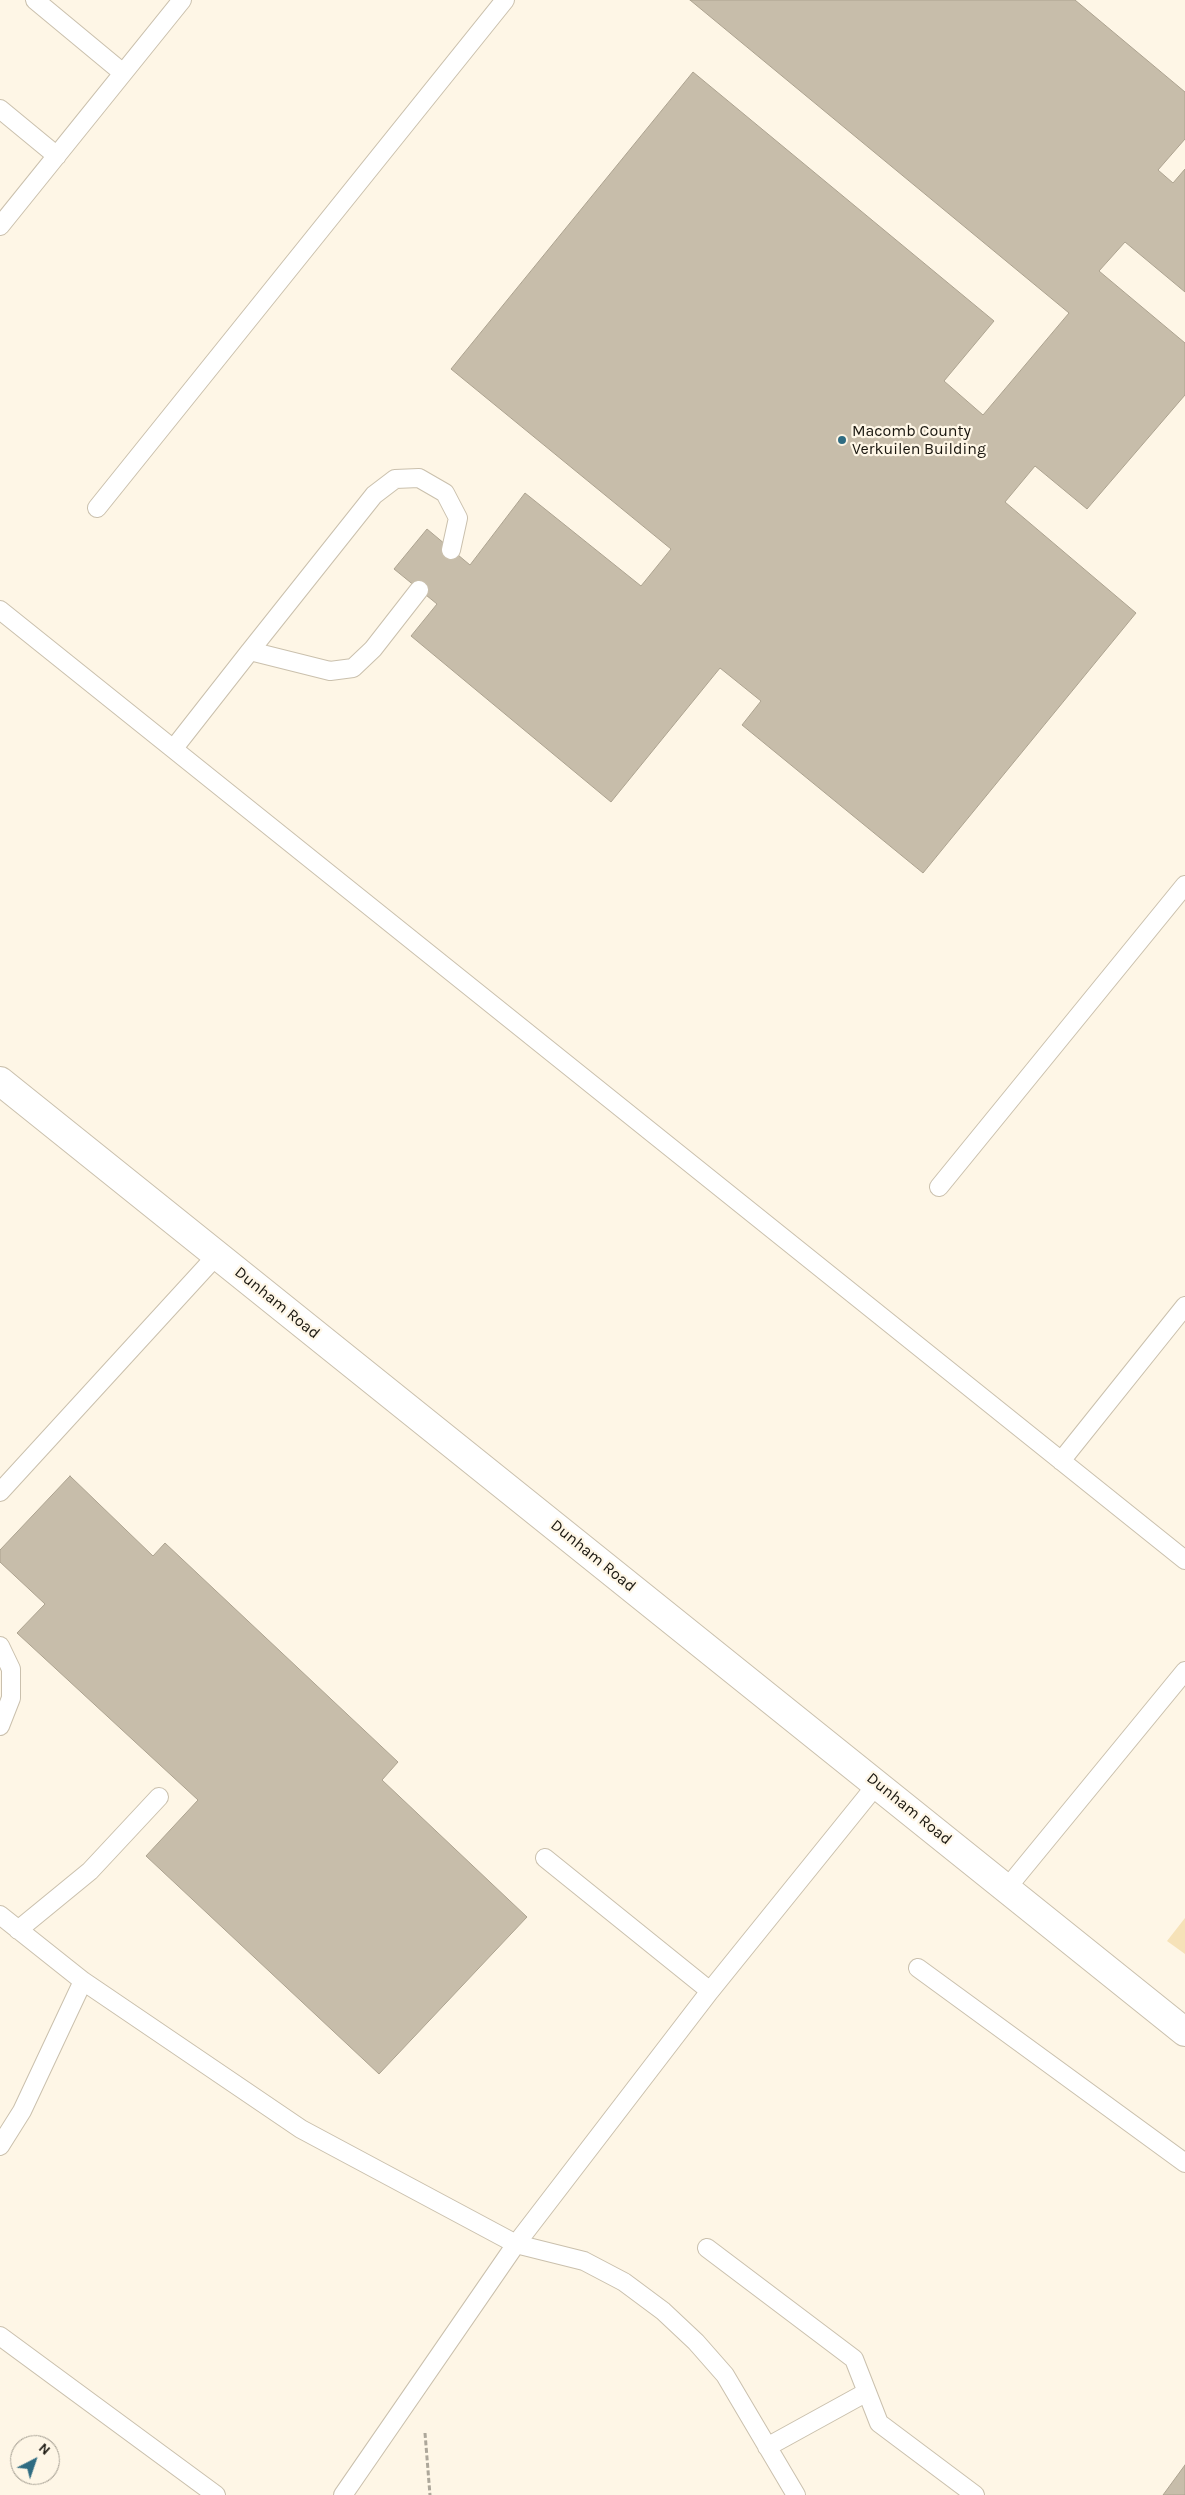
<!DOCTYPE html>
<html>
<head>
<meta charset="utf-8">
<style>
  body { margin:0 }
  #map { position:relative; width:1185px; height:2495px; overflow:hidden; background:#fef6e6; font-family:Karla,sans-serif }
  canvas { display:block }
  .north { position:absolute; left:10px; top:2435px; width:50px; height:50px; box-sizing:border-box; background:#fef6e6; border:1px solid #a29c90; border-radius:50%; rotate:41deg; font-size:14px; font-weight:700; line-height:20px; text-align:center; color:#19160f }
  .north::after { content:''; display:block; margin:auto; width:18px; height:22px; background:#2f6c82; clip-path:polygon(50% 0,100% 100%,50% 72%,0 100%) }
</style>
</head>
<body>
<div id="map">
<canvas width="1185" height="2495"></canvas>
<div class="north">N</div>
</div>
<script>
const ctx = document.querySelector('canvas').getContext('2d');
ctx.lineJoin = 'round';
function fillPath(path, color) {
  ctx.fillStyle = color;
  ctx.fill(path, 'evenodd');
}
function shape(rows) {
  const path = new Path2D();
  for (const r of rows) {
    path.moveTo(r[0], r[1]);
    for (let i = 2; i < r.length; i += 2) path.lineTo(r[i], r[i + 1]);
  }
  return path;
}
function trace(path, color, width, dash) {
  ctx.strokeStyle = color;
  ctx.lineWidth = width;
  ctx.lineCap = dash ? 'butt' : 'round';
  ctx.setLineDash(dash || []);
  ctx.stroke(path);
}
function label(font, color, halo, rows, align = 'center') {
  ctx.font = font + ' Karla,sans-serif';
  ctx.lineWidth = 4.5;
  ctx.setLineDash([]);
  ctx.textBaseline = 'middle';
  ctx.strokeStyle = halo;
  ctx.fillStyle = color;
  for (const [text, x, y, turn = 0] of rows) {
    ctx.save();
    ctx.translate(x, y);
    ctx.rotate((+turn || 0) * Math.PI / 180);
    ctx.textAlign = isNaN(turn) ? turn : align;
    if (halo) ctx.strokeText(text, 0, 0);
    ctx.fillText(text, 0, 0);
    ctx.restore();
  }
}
fillPath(shape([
  [1185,1918,1185,1954,1167,1941]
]), '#f6e2b8');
const building = shape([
  [690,0,1075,0,1185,92,1185,139,1158,170,1173,183,1185,169,1185,292,1125,242,1099,271,1185,343,1185,395,1087,509,1035,466,1005,502,1136,613,923,873,742,725,761,701,720,668,611,802,411,636,437,604,394,569,427,529,470,565,525,493,641,586,671,549,451,369,693,72,994,321,944,381,983,415,1069,313,690,0],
  [70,1476,153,1556,165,1543,398,1762,382,1780,527,1917,379,2074,146,1856,198,1800,17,1633,45,1604,0,1562,0,1550,70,1476],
  [1185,2465,1185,2495,1163,2495,1185,2465]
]);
fillPath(building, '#c7bdaa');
trace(building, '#ada390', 1);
const lane = shape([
  [35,0,123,73],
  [0,109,57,156],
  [0,226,182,0],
  [97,508,505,0],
  [419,590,373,649,353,668,330,671,250,651,374,495,395,479,419,478,445,493,458,518,451,550],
  [0,610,1185,1560],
  [174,748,250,651],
  [939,1187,1185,885],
  [1061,1461,1185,1306],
  [0,1492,217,1255],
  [0,1646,11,1669,11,1698,0,1726],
  [545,1858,710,1991],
  [1007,1888,1185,1671],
  [0,1915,83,1981,301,2129,516,2244,584,2261,624,2282,663,2311,696,2342,725,2375,796,2495],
  [18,1930,90,1871,159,1797],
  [918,1968,1185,2163],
  [0,2146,22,2111,83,1981],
  [707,2248,854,2359,879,2423,975,2495],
  [0,2336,216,2495],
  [767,2447,867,2392],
  [343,2495,516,2244,710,1991,877,1784]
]);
const street = shape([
  [0,1081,1185,2032]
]);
trace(lane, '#cac0ad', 20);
trace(street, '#cac0ad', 30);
trace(shape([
  [425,2433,430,2495]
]), '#ada79a', 3, [5, 2.5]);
trace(lane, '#fff', 18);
trace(street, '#fff', 28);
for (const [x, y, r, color] of [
  [842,440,5,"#2f6c82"]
]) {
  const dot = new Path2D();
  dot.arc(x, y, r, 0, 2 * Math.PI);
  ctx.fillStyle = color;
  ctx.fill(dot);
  trace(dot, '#fef6e6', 2);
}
label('16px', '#19160f', '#fef6e6', [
  ["Macomb County",852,431],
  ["Verkuilen Building",852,449]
], 'left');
label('16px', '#19160f', '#fef6e6', [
  ["Dunham Road",277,1303,39],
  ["Dunham Road",593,1556,39],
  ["Dunham Road",909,1809,39]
]);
</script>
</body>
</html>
